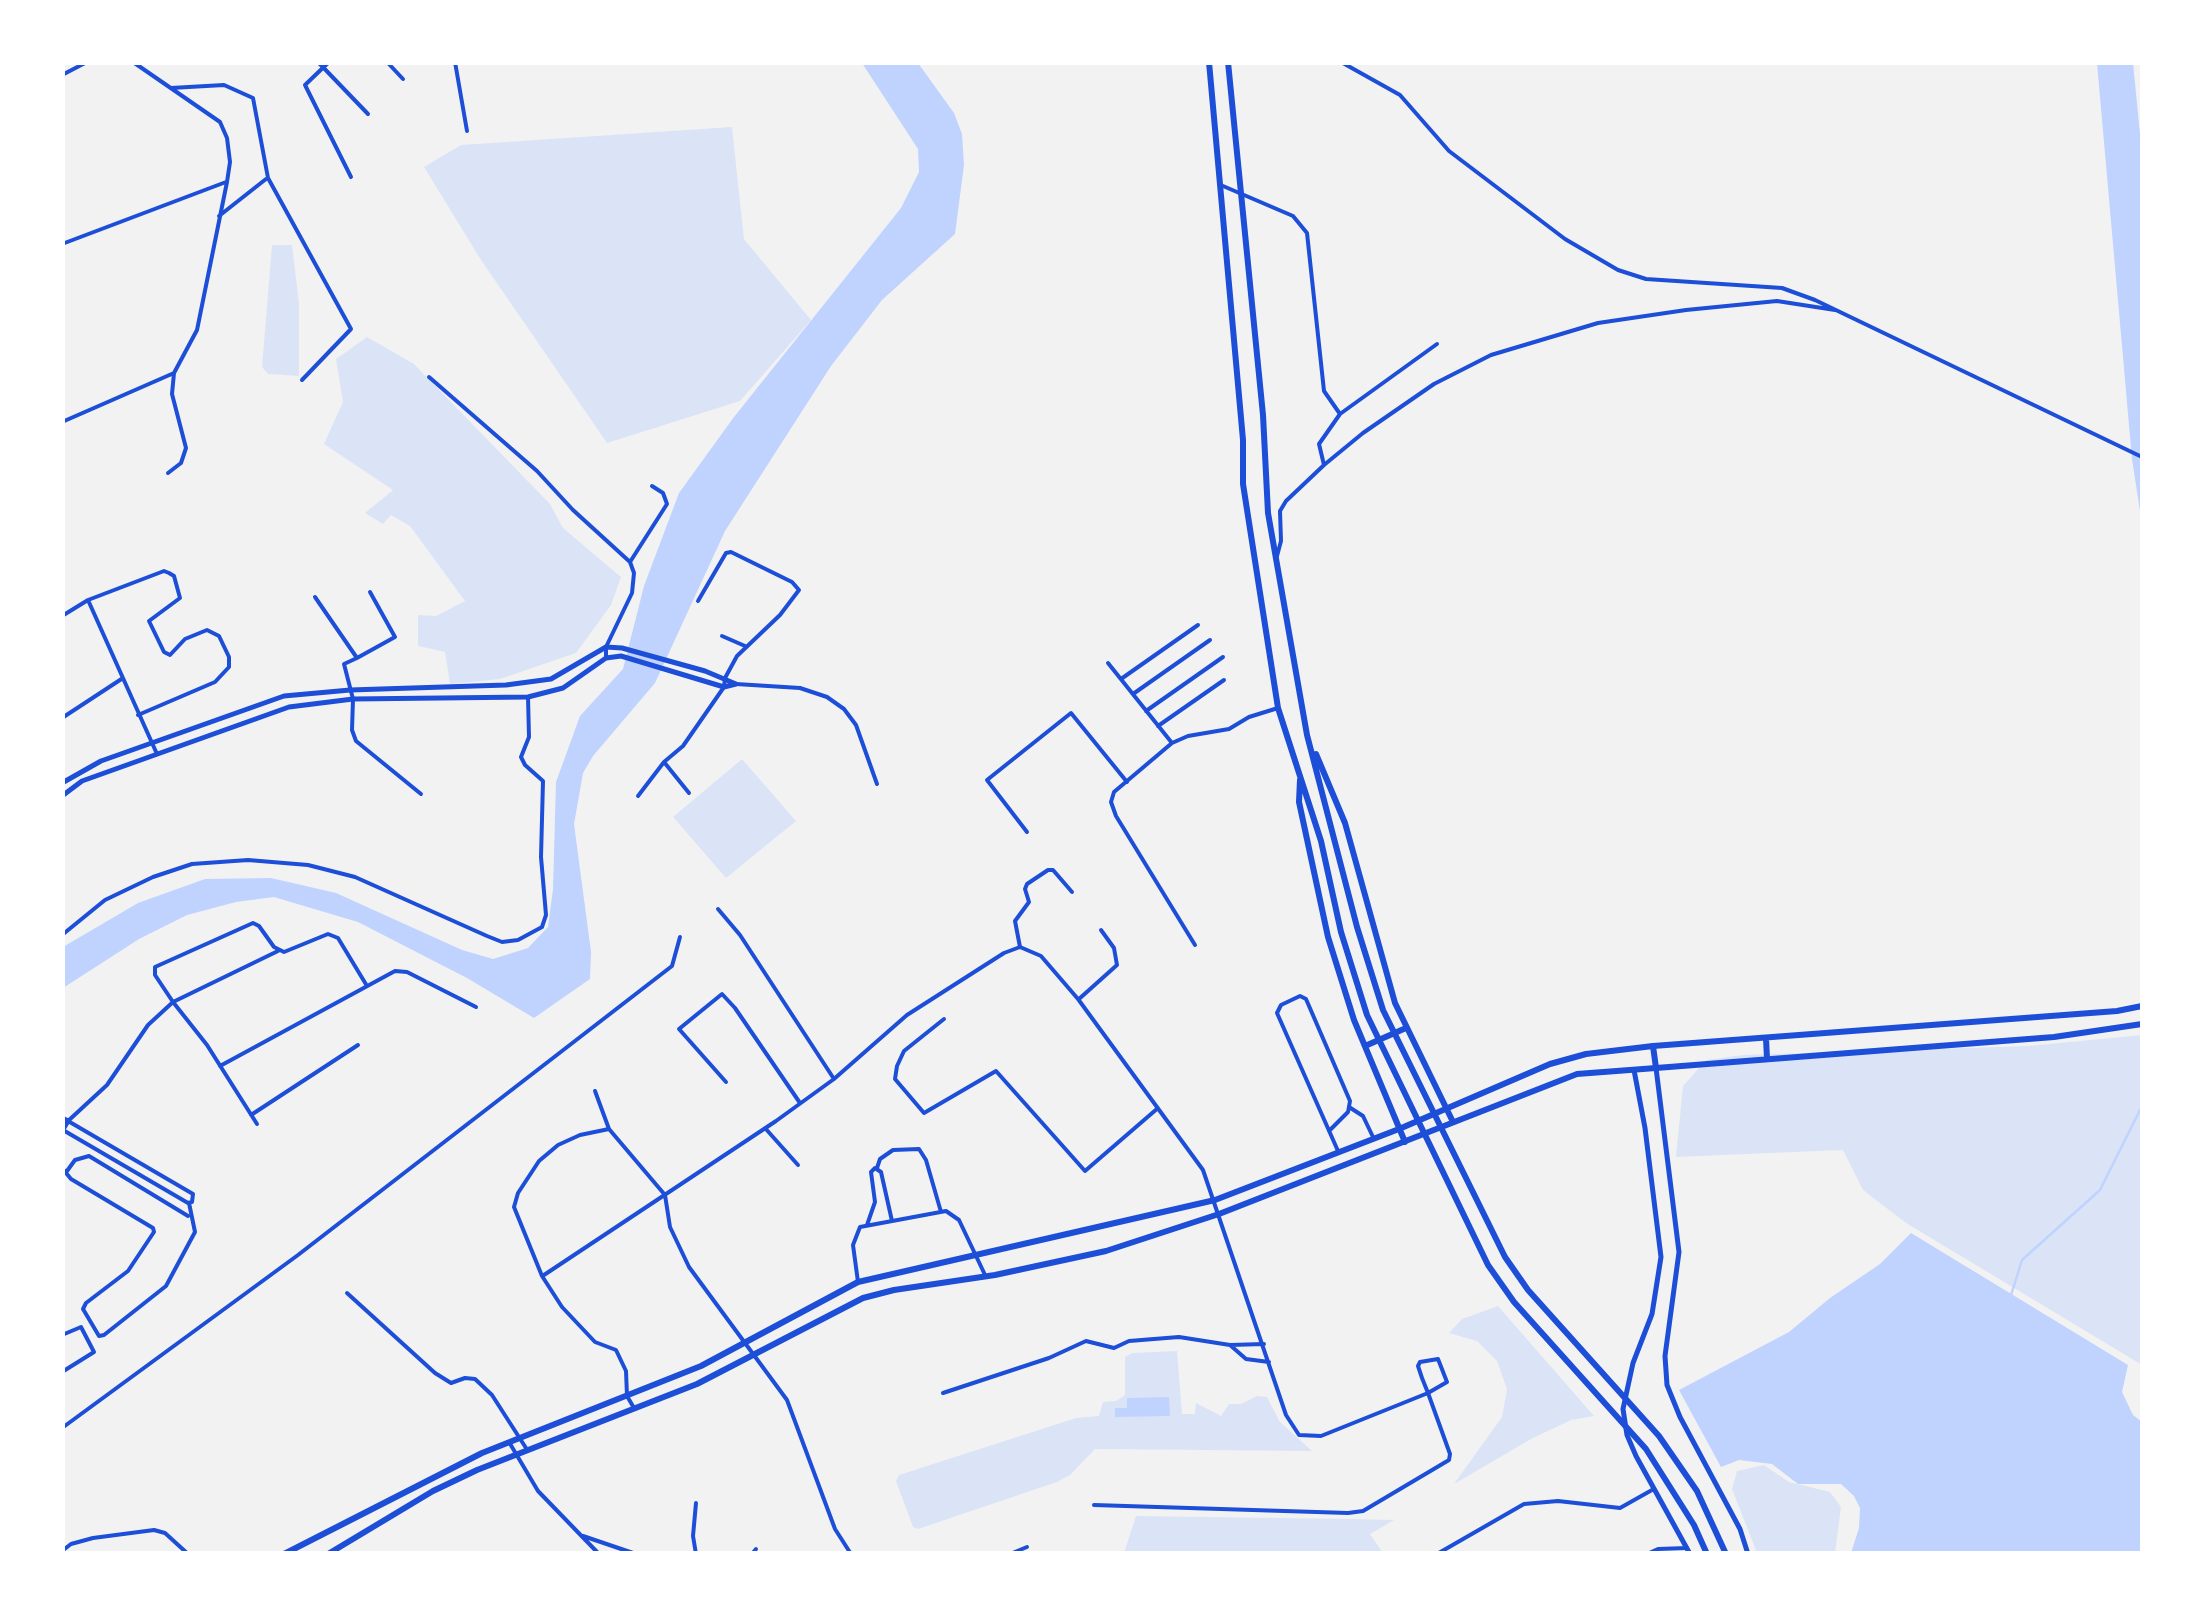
<!DOCTYPE html>
<html>
<head>
<meta charset="utf-8">
<style>
  body { margin:0 }
  #map { position:relative; width:2205px; height:1616px; overflow:hidden; background:#f2f2f2; font-family:Mulish,sans-serif }
  canvas { display:block }
  .frame { position:absolute; inset:0; border:65px solid #fff; pointer-events:none }
</style>
</head>
<body>
<div id="map">
<canvas width="2205" height="1616"></canvas>
<div class="frame"></div>
</div>
<script>
const ctx = document.querySelector('canvas').getContext('2d');
ctx.lineJoin = 'round';
function fillPath(path, color) {
  ctx.fillStyle = color;
  ctx.fill(path, 'evenodd');
}
function shape(rows) {
  const path = new Path2D();
  for (const r of rows) {
    path.moveTo(r[0], r[1]);
    for (let i = 2; i < r.length; i += 2) path.lineTo(r[i], r[i + 1]);
  }
  return path;
}
function trace(path, color, width, dash) {
  ctx.strokeStyle = color;
  ctx.lineWidth = width;
  ctx.lineCap = dash ? 'butt' : 'round';
  ctx.setLineDash(dash || []);
  ctx.stroke(path);
}
fillPath(shape([
  [732,127,744,239,811,320,740,401,607,443,481,260,424,167,461,145],
  [272,245,292,245,299,303,299,376,268,374,262,367],
  [367,337,414,364,550,504,563,528,621,577,611,605,576,653,500,679,450,684,445,652,418,646,418,615,436,616,465,601,410,526,391,515,383,524,365,513,393,490,324,444,343,402,336,359],
  [742,759,796,821,726,878,673,817],
  [2142,1035,2142,1365,1906,1223,1863,1190,1843,1150,1676,1157,1683,1086,1706,1060,1743,1055,2028,1046],
  [1498,1306,1594,1416,1571,1420,1533,1438,1454,1484,1502,1417,1507,1389,1497,1361,1477,1341,1449,1333,1462,1319],
  [1177,1351,1182,1414,1195,1414,1196,1403,1221,1416,1229,1404,1241,1404,1257,1396,1267,1397,1280,1422,1312,1451,1095,1449,1070,1475,1057,1482,918,1529,913,1527,896,1481,899,1475,1076,1418,1099,1416,1103,1402,1116,1401,1125,1395,1125,1357,1132,1353],
  [1764,1465,1789,1482,1830,1492,1841,1507,1835,1553,1757,1553,1732,1489,1737,1471],
  [1136,1516,1349,1519,1394,1520,1370,1534,1383,1553,1124,1553]
]), '#dbe4f7');
fillPath(shape([
  [862,63,918,63,954,113,962,134,964,165,955,234,882,300,831,366,725,531,655,683,593,756,583,773,574,824,591,952,590,979,534,1018,467,978,358,922,274,897,236,902,187,915,139,939,63,988,63,947,138,903,205,879,271,878,336,893,462,950,493,959,528,948,548,927,553,889,556,782,580,716,623,669,644,586,679,493,734,417,901,208,919,172,918,149],
  [2097,63,2133,63,2142,154,2142,524,2132,459],
  [1911,1233,2128,1365,2122,1392,2133,1415,2142,1422,2142,1553,1851,1553,1859,1528,1860,1508,1854,1496,1841,1484,1798,1484,1772,1464,1739,1460,1721,1467,1679,1390,1789,1332,1830,1298,1880,1264],
  [1169,1397,1170,1416,1115,1417,1115,1408,1127,1408,1127,1398]
]), '#bfd3fe');
trace(shape([
  [2011,1295,2022,1260,2100,1190,2142,1106]
]), '#bfd3fe', 2.5);
trace(shape([
  [318,62,368,114],
  [329,62,305,85,351,177],
  [387,62,403,79],
  [455,62,467,131],
  [1341,62,1400,95,1449,151,1565,239,1618,270,1646,279,1782,288,1815,300,2142,457],
  [62,75,87,62],
  [171,88,224,85,253,98,268,178,351,329,302,380],
  [1223,186,1293,216,1307,233,1324,391,1340,414,1437,344],
  [219,216,266,179],
  [62,244,226,182],
  [429,377,537,471,573,510,630,562,634,573,632,593,606,647,606,657],
  [62,422,174,373,197,330,227,182,230,162,227,138,220,122,133,62],
  [1324,465,1319,444,1340,414],
  [168,473,181,463,186,448,172,394,174,373],
  [1277,556,1281,541,1280,511,1286,501,1324,465,1363,433,1434,384,1491,355,1598,323,1686,310,1777,301,1835,310],
  [630,562,667,504,663,493,652,486],
  [315,597,357,658,344,664,353,699,352,730,356,741,421,794],
  [88,600,164,571,169,573,174,576,180,598,149,621,164,652,170,655,185,639,207,630,219,636,229,657,229,667,215,682,138,715],
  [62,616,88,600,157,754],
  [722,636,745,646],
  [357,658,395,637,370,592],
  [1108,663,1172,743],
  [1121,679,1198,625],
  [736,684,800,688,827,697,844,709,856,725,877,784],
  [1133,694,1210,640],
  [1146,711,1223,657],
  [62,718,123,678],
  [1158,726,1224,680],
  [664,762,689,793],
  [638,796,664,762,683,746,724,687,725,678,737,656,780,615,799,590,792,582,731,552,726,553,698,601],
  [1027,832,987,780,1071,713,1127,782],
  [718,909,740,935,834,1079],
  [62,935,105,900,153,877,192,864,248,860,308,865,355,877,487,936,502,942,518,940,542,927,546,915,541,857,543,781,525,765,521,757,529,737,528,697],
  [1195,945,1116,816,1111,802,1114,792,1172,743,1188,736,1229,729,1249,717,1278,708],
  [1020,947,1041,956,1078,999,1203,1170,1286,1415,1299,1435,1321,1436,1428,1393,1447,1382,1438,1359,1420,1362,1418,1366,1422,1378,1428,1393,1450,1454,1449,1460,1363,1511,1348,1513,1094,1505],
  [1020,947,1015,921,1029,902,1025,889,1027,884,1048,870,1053,870,1072,892],
  [1079,999,1117,965,1114,948,1101,930],
  [944,1019,904,1051,897,1066,895,1079,924,1113,996,1071,1085,1171,1158,1108],
  [220,1066,395,971,407,972,476,1007],
  [726,1082,679,1029,722,994,735,1008,800,1103],
  [595,1091,609,1129],
  [1349,1107,1363,1116,1373,1137],
  [251,1115,358,1045],
  [257,1124,207,1045,173,1002,278,951],
  [765,1128,798,1165],
  [63,1130,188,1203,192,1202,193,1194,68,1121,107,1085,148,1025,173,1002,155,975,155,967,253,923,259,926,274,947,284,952,328,934,338,938,367,986],
  [1329,1131,1348,1112,1350,1101,1306,999,1300,996,1281,1005,1277,1013,1338,1151],
  [62,1168,71,1179,153,1228,154,1232,128,1271,86,1303,83,1309,99,1336,104,1335,166,1286,195,1232,189,1203],
  [877,1168,880,1159,893,1150,919,1149,926,1160,941,1212],
  [67,1171,75,1160,89,1156,188,1216],
  [867,1225,875,1202,871,1172,875,1168,881,1172,892,1221],
  [544,1275,776,1121,834,1079,907,1015,1004,953,1020,947],
  [858,1282,853,1245,860,1227,946,1211,959,1220,986,1277],
  [347,1293,435,1373,451,1383,465,1378,475,1379,492,1395,526,1448],
  [62,1335,81,1327,94,1352,62,1372],
  [1230,1345,1246,1359,1269,1362],
  [943,1393,1049,1358,1086,1341,1114,1348,1129,1341,1179,1337,1230,1345,1264,1344],
  [634,1408,627,1396,626,1371,616,1350,595,1342,562,1307,542,1276,514,1207,518,1193,539,1161,558,1145,580,1135,609,1129,665,1195,670,1227,689,1267,787,1400,835,1529,851,1554],
  [62,1428,298,1255,672,966,680,937],
  [509,1442,538,1491,599,1554],
  [583,1536,636,1554],
  [62,1551,71,1544,93,1538,154,1530,165,1533,188,1554],
  [696,1554,693,1536,696,1503],
  [752,1554,756,1549],
  [1010,1554,1027,1547],
  [1437,1554,1524,1504,1558,1501,1620,1508,1652,1490],
  [1647,1554,1658,1549,1687,1548]
]), '#1d4ed8', 4);
trace(shape([
  [62,783,101,761,284,696,350,690,506,685,551,679,606,647,622,648,705,671,736,684],
  [62,796,82,781,289,707,353,699,528,697,563,688,606,658,621,656,724,687,736,684],
  [1656,1068,1679,1252,1665,1356,1667,1385,1680,1417,1740,1529,1748,1554],
  [1634,1070,1645,1128,1661,1257,1652,1314,1633,1363,1623,1409,1627,1435,1636,1456,1690,1554],
  [62,1118,68,1121,62,1131]
]), '#1d4ed8', 5);
trace(shape([
  [1766,1038,1767,1059],
  [1653,1046,2117,1011,2142,1006],
  [1656,1068,2054,1037,2142,1024]
]), '#1d4ed8', 6);
trace(shape([
  [1209,62,1243,440,1243,484,1278,708,1321,841,1341,932,1367,1015,1488,1265,1514,1302,1646,1449,1694,1525,1707,1554],
  [1228,62,1263,415,1268,513,1307,735,1357,927,1383,1010,1505,1257,1528,1290,1659,1436,1697,1491,1726,1554],
  [1316,754,1345,823,1395,1003,1453,1122],
  [1300,780,1299,802,1328,937,1354,1020,1405,1142],
  [1365,1046,1406,1028],
  [284,1554,482,1453,701,1366,858,1282,1215,1200,1399,1129,1550,1064,1586,1054,1653,1046,1656,1068,1577,1074,1219,1214,1106,1251,995,1275,894,1290,863,1298,697,1384,477,1470,433,1491,328,1554]
]), '#1d4ed8', 6);
</script>
</body>
</html>
